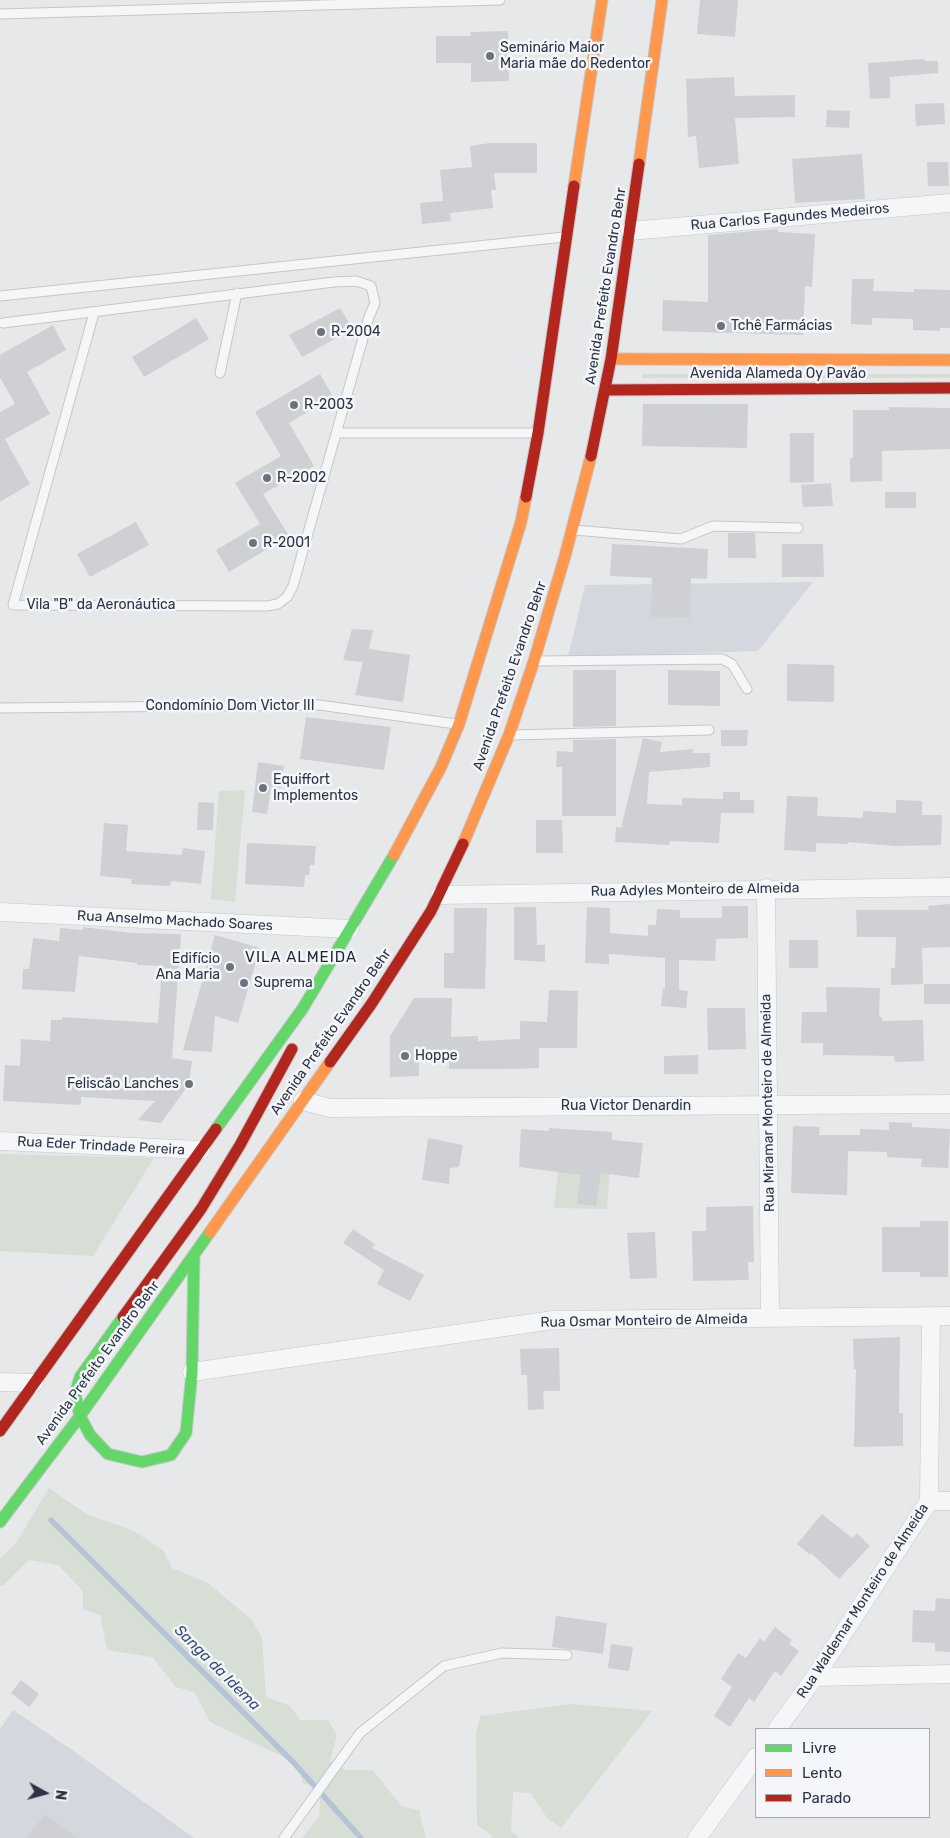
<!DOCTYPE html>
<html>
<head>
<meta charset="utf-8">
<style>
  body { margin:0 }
  #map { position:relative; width:950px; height:1838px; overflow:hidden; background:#e6e8ea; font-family:Rubik,sans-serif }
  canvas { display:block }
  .legend { position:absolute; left:755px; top:1728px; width:175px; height:90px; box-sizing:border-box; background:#f4f6f9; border:1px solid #a4a8b1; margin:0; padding:6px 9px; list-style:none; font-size:15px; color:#2b3445 }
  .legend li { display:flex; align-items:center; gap:10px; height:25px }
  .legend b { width:25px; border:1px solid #a4a8b1 }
  .north { position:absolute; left:20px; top:1768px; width:50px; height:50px; -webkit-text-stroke:4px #f4f6f9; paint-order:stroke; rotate:97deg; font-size:14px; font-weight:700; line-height:20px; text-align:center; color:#2b3445 }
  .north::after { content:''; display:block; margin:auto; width:18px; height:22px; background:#2b3445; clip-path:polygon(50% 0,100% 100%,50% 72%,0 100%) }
</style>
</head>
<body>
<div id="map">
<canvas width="950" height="1838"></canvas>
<ul class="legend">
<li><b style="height:6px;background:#63d668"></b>Livre</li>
<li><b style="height:6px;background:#ff974d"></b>Lento</li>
<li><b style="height:6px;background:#b3261e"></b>Parado</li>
</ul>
<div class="north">N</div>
</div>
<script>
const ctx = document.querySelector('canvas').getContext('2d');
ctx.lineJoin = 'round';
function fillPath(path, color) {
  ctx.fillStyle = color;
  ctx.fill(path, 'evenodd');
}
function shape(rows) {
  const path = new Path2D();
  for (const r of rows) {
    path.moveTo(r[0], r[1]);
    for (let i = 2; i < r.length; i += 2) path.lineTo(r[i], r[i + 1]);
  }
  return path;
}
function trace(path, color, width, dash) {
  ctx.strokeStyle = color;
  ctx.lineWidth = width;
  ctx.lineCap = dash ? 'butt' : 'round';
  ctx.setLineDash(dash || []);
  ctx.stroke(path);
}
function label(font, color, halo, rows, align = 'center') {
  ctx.font = font + ' Rubik,sans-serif';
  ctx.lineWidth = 5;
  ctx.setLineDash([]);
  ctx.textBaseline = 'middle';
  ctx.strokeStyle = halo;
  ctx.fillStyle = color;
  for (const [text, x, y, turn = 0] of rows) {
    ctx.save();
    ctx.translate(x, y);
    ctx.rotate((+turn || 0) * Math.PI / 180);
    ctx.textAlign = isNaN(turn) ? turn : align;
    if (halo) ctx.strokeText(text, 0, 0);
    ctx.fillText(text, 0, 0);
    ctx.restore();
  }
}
fillPath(shape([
  [813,582,758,651,568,657,585,585],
  [13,1710,72,1750,194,1838,0,1838,0,1729]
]), '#d4d7dd');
fillPath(shape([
  [642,374,950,374,950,378,642,378],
  [245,790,235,902,211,899,219,791],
  [561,1141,612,1142,607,1209,554,1208],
  [0,1154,154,1158,93,1256,0,1251],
  [49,1488,88,1515,132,1530,163,1550,172,1568,208,1583,252,1620,262,1638,266,1697,290,1706,300,1720,328,1720,337,1735,330,1761,346,1770,373,1770,401,1806,419,1810,426,1838,302,1838,319,1817,321,1790,303,1783,298,1764,210,1722,194,1692,176,1687,152,1657,107,1650,100,1615,83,1609,83,1591,58,1565,29,1560,3,1586,0,1586,0,1559,16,1543],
  [571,1704,652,1711,561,1828,547,1818,531,1793,513,1792,511,1831,520,1838,491,1838,492,1835,477,1825,476,1734,480,1716]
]), '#d6ded6');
trace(shape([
  [51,1520,294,1763,361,1838]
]), '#b4c4d5', 5.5);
fillPath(shape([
  [700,0,738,0,735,37,697,34],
  [508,31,509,81,471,82,471,63,436,63,436,36,471,36,470,32],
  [924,59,925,61,938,61,938,73,890,77,890,98,870,99,868,63],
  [734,77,735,96,795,95,795,117,735,118,739,164,699,168,696,136,688,137,686,79],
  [944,103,945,124,916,126,915,104],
  [827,110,850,111,849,128,826,127],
  [490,143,537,143,537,173,494,173,496,190,491,190,493,208,450,213,451,221,422,224,420,203,443,201,440,170,472,167,470,146],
  [862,154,865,199,795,203,792,159],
  [927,162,948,162,949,186,928,186],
  [778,229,778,232,815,234,812,287,805,286,803,335,662,331,663,300,708,302,708,235],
  [852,279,874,279,873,291,914,292,914,289,950,290,950,328,940,328,940,331,913,330,913,319,872,318,872,325,851,324],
  [340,308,353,329,302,357,289,335],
  [196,318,209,339,144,377,132,357],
  [53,325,66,350,27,372,50,414,5,439,30,484,0,502,0,412,15,404,0,377,0,355],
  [320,374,333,397,289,423,314,466,263,494,289,536,229,572,216,550,260,524,235,483,281,456,255,412],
  [643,404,748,404,747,448,642,446],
  [889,407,950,408,950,449,882,451,882,481,850,482,850,458,853,458,853,410,889,410],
  [790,433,814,433,814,482,790,483],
  [831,483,833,506,803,507,801,485],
  [885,492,916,492,916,508,885,508],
  [136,522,149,545,90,577,77,554],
  [728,533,755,533,756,558,728,558],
  [612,544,708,549,707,579,691,578,690,618,651,617,652,578,610,576],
  [782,544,823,544,824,577,782,577],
  [352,629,373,630,369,649,410,655,403,702,355,695,363,662,343,660],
  [787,664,834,665,834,702,787,701],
  [573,670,616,670,616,726,573,727],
  [668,670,720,671,720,706,668,705],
  [306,717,391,727,384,770,300,759],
  [721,730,748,730,747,746,721,746],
  [643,738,662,742,660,752,693,749,693,753,710,753,710,767,649,772,647,804,682,805,682,798,723,799,723,792,740,792,740,800,754,800,754,813,721,813,719,843,670,841,669,845,615,842,616,827,621,828],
  [616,739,616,816,562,816,562,767,556,767,557,751,573,752,573,740],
  [258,762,284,766,281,788,271,787,267,814,252,812],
  [787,796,818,797,817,816,863,818,863,811,896,813,896,800,922,801,922,815,942,815,941,845,895,846,848,842,848,844,816,843,816,852,784,850],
  [198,802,214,803,213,830,197,830],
  [536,820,562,820,563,853,536,853],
  [104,823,128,825,126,851,182,855,183,848,205,851,201,884,171,881,170,886,131,884,132,879,100,876],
  [247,843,316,846,314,865,310,865,309,875,305,875,304,887,245,884],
  [950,904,950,947,922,948,923,984,891,985,891,968,895,968,896,937,857,937,856,910,929,910,928,906],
  [722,906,748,906,748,938,716,939,715,961,679,960,679,990,688,991,686,1008,661,1006,663,988,665,989,665,958,609,954,609,964,585,963,587,907,610,908,610,933,648,936,648,925,656,925,657,909,680,910,680,918,722,918],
  [514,907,536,907,537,945,545,945,545,962,514,960],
  [454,908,487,908,485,989,444,988,444,953,454,953],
  [83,927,132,933,181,934,172,1058,192,1061,189,1084,161,1123,138,1120,155,1101,81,1097,81,1105,3,1101,5,1065,20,1066,21,1039,50,1041,51,1020,62,1020,62,1017,158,1023,162,966,137,965,137,963,79,956,75,992,22,989,23,969,29,969,33,938,59,941,60,928,83,930],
  [215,935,260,948,238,1023,215,1016,212,1052,183,1050],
  [789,940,818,940,818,968,789,968],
  [924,984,950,984,950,1004,924,1004],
  [826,987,880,988,879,1017,882,1017,882,1021,923,1020,924,1061,895,1062,894,1056,823,1055,823,1043,801,1043,802,1012,827,1012],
  [549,990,578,991,577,1048,539,1048,539,1068,506,1069,449,1069,449,1056,419,1054,419,1076,390,1077,390,1036,414,998,452,998,451,1037,478,1036,478,1041,520,1039,520,1021,547,1022],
  [707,1008,745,1008,746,1049,708,1050],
  [698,1055,698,1074,664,1074,664,1056],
  [889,1122,912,1123,912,1127,950,1129,948,1168,921,1167,922,1159,887,1157,887,1152,848,1151,847,1195,791,1193,793,1126,820,1127,819,1135,860,1135,860,1129,889,1130],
  [549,1128,612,1132,612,1140,643,1143,639,1178,601,1173,596,1206,577,1204,581,1175,519,1167,521,1129,549,1131],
  [428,1138,463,1145,459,1167,450,1168,449,1184,422,1180],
  [753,1206,754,1262,748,1262,749,1280,693,1281,692,1231,706,1231,706,1207],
  [920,1221,948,1221,948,1277,920,1277,920,1272,882,1272,882,1227,920,1227],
  [353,1229,375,1244,372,1248,424,1275,410,1301,377,1284,384,1270,343,1243],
  [655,1232,657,1278,630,1279,627,1233],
  [900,1337,899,1413,903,1413,903,1446,854,1447,856,1369,854,1369,853,1339],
  [559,1348,560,1391,543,1391,544,1409,528,1410,527,1375,521,1375,520,1349],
  [822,1514,852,1538,857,1533,870,1546,839,1579,811,1553,810,1555,797,1544],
  [936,1598,950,1599,950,1652,935,1651,935,1643,912,1642,913,1610,935,1611],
  [556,1616,607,1623,603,1654,552,1647],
  [775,1627,792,1640,789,1644,799,1651,781,1676,775,1671,754,1702,749,1698,730,1727,714,1716,732,1687,721,1679,738,1653,746,1658,760,1638,764,1642],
  [611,1644,633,1647,629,1671,608,1668],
  [21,1680,39,1694,29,1707,11,1693],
  [45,1814,78,1838,27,1838]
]), '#ced0d3');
const lane = shape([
  [0,14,500,0],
  [0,296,564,237],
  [3,323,334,282,356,281,371,286,375,303,369,317,293,586,287,597,278,604,267,606,13,605,94,313],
  [220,373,237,293],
  [338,433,535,433],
  [574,530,681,539,713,526,798,528],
  [538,661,722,659,732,664,747,689],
  [0,708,319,705,456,724],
  [512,735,709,730],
  [284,1838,360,1733,444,1666,502,1653,567,1655]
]);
const street = shape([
  [630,231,950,203],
  [766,888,770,1318],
  [440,895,950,887],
  [0,912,350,929],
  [303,1101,330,1108,950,1104],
  [0,1141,201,1150],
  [192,1372,553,1320,950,1316],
  [0,1382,34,1383],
  [929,1501,950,1501],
  [815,1677,950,1674],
  [777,1729,815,1677,929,1501,931,1316],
  [697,1838,756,1757]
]);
const fast = shape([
  [216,1129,303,1008,394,855],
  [123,1317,80,1377,75,1394,80,1416,90,1435,108,1454,142,1462,171,1455,186,1433,192,1372,194,1255],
  [0,1522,80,1416,210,1232]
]);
const slow = shape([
  [639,164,662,0],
  [574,186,602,0],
  [611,359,950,360],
  [463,844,509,735,534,661,565,556,591,456],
  [394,855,441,767,459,724,521,522,526,497],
  [210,1232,330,1062]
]);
const jam = shape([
  [605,390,950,388],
  [591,456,611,359,639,164],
  [526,497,538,433,574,186],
  [330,1062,372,1003,431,911,463,844],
  [123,1317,201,1209,240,1145,292,1049],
  [0,1431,216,1129]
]);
trace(lane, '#c4c6c8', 11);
trace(street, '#c4c6c8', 19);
trace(fast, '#c4c6c8', 13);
trace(slow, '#c4c6c8', 13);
trace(jam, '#c4c6c8', 13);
trace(lane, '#f5f6f7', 9);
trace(street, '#f5f6f7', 18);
trace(fast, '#63d668', 11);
trace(slow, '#ff974d', 11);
trace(jam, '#b3261e', 11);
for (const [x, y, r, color] of [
  [490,56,5,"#6c737f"],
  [721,326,5,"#6c737f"],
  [321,332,5,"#6c737f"],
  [294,405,5,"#6c737f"],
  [267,478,5,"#6c737f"],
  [253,543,5,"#6c737f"],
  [263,788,5,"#6c737f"],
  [230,967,5,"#6c737f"],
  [244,983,5,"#6c737f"],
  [405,1056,5,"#6c737f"],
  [189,1084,5,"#6c737f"]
]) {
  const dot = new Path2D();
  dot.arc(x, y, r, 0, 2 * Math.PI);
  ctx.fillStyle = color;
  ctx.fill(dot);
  trace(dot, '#f4f6f9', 2);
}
label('14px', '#2b3445', '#f4f6f9', [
  ["Seminário Maior",500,48],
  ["Maria mãe do Redentor",500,64],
  ["Tchê Farmácias",731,326],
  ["R-2004",331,332],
  ["R-2003",304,405],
  ["R-2002",277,478],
  ["R-2001",263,543],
  ["Equiffort",273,780],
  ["Implementos",273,796],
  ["Edifício",220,959,"right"],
  ["Ana Maria",220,975,"right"],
  ["Suprema",254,983],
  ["Hoppe",415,1056],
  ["Feliscão Lanches",179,1084,"right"]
], 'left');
label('14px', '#2b3445', '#f4f6f9', [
  ["Rua Carlos Fagundes Medeiros",790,217,-5],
  ["Avenida Prefeito Evandro Behr",606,286,-81],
  ["Avenida Alameda Oy Pavão",778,374],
  ["Vila \"B\" da Aeronáutica",101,605],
  ["Avenida Prefeito Evandro Behr",510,676,-71],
  ["Condomínio Dom Victor III",230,706],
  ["Rua Adyles Monteiro de Almeida",695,890,-1],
  ["Rua Anselmo Machado Soares",175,921,3],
  ["Avenida Prefeito Evandro Behr",331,1032,-55],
  ["Rua Miramar Monteiro de Almeida",768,1103,-91],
  ["Rua Victor Denardin",626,1106],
  ["Rua Eder Trindade Pereira",101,1146,3],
  ["Rua Osmar Monteiro de Almeida",644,1321,-1],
  ["Avenida Prefeito Evandro Behr",98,1363,-54],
  ["Rua Waldemar Monteiro de Almeida",863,1601,-57]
]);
ctx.letterSpacing = '1px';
label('15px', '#1d2536', '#f4f6f9', [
  ["VILA ALMEIDA",301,958]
]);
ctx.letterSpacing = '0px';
label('italic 15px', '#34527a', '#f4f6f9', [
  ["Sanga da Idema",217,1668,45]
]);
</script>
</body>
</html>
